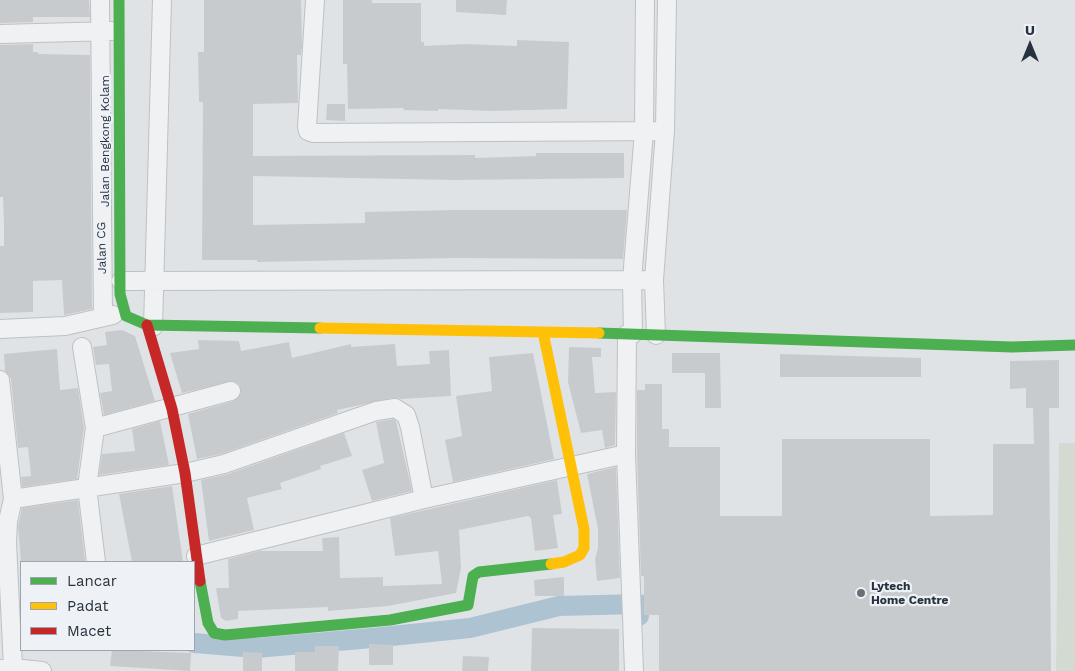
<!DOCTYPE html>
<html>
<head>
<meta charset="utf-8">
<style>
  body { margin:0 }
  #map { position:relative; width:1075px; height:671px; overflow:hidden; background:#e0e3e6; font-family:"Work Sans",sans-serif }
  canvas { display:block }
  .legend { position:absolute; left:20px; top:561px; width:175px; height:90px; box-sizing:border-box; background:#eef2f6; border:1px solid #9ea5ad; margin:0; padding:6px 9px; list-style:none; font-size:15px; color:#27323f }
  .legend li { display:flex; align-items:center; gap:10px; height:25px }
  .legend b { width:25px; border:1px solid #9ea5ad }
  .north { position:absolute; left:1005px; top:20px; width:50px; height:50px; -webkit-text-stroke:4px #eef2f6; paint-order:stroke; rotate:0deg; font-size:14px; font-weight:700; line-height:20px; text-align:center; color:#27323f }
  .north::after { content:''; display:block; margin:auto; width:18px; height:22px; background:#27323f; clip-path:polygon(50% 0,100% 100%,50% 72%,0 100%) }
</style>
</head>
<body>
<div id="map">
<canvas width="1075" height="671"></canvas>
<ul class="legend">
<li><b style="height:6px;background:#4caf50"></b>Lancar</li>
<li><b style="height:6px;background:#ffc107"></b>Padat</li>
<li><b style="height:6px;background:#c62828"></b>Macet</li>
</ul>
<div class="north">U</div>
</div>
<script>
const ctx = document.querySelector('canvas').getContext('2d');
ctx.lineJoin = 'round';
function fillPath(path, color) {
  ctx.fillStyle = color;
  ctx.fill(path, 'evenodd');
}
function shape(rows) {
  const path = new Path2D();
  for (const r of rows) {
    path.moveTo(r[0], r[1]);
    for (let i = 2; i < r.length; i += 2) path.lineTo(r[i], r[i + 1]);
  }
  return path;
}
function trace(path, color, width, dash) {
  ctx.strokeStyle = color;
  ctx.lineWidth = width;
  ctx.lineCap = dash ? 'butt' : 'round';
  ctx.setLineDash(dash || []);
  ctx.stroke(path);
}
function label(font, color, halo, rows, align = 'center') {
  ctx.font = font + ' "Work Sans",sans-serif';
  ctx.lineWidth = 4.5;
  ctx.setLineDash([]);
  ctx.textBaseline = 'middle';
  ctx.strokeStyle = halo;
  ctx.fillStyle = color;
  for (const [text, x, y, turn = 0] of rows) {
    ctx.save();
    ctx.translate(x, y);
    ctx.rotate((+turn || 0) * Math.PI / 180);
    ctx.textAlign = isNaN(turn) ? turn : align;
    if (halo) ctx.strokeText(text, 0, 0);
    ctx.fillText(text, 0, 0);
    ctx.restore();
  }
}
fillPath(shape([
  [1059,443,1075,443,1075,671,1056,671]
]), '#d2dad1');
trace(shape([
  [194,643,256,648,372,638,470,628,559,606,639,604,639,616]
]), '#aec3d2', 20);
fillPath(shape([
  [0,0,89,0,90,17,33,17,33,22,0,23],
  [204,0,301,0,302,45,301,55,297,55,298,103,253,104,253,156,475,155,475,158,536,156,536,153,624,153,624,178,455,180,253,176,253,225,365,223,365,212,454,210,627,210,623,259,454,258,257,262,257,260,202,260,203,102,199,102,198,52,204,52],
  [343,0,372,0,372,3,421,3,421,42,424,42,424,46,465,44,517,46,517,40,569,42,567,109,492,111,438,109,438,111,403,110,404,108,348,109,347,64,343,64],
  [456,0,507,0,506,15,456,12],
  [33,44,33,52,38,52,38,54,90,55,92,309,64,315,62,280,33,281,33,312,0,313,0,246,4,246,4,222,3,197,0,197,0,45],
  [327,104,345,104,345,121,326,120],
  [122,330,135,336,155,401,104,415,100,393,112,391,109,364,96,365,93,347,107,345,105,332],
  [198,340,239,341,241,351,289,342,292,358,351,344,351,347,395,344,397,366,430,364,429,351,449,350,451,396,401,399,393,398,337,410,338,413,221,454,197,459,188,414,234,401,241,393,239,384,233,381,182,393,170,353,199,349],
  [569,347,601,348,601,357,592,357,595,393,616,392,615,445,605,448,602,430,581,433,568,382],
  [57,349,60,390,78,388,84,428,77,479,22,487,21,477,31,476,28,447,18,448,11,379,5,371,4,354],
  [533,353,554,459,453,482,445,440,462,436,456,396,492,391,489,357],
  [672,353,720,353,721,408,705,408,705,373,672,373],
  [780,354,921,358,921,377,780,377],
  [1059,360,1059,408,1049,408,1051,671,659,671,659,615,644,615,644,576,641,576,637,454,637,390,645,390,645,384,662,384,662,429,669,429,669,447,720,447,720,516,782,516,782,439,930,439,930,516,993,515,993,444,1034,444,1033,408,1026,408,1026,388,1010,389,1010,361],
  [393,419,396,421,412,491,372,501,362,470,384,463,376,422],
  [160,421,169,465,99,475,102,454,135,451,132,429],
  [344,433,352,456,320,466,321,469,280,483,282,489,247,498,254,530,209,541,201,480,228,474],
  [616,467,620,578,597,581,595,559,598,548,598,529,587,474],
  [557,480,562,514,553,515,558,548,535,551,531,518,528,516,459,530,461,568,456,593,388,606,328,611,328,607,238,611,238,619,226,621,221,618,216,588,229,588,228,559,259,551,323,551,322,538,339,537,340,578,383,577,383,586,442,584,438,551,395,556,390,518],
  [172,486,183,562,132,562,119,494],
  [78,500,85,561,21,562,18,526,22,508],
  [564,577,564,596,535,596,534,580],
  [532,628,619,629,619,671,531,671],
  [369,644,393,645,393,665,369,665],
  [315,646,339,646,338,671,295,671,295,652,315,652],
  [112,650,191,653,190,671,110,666],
  [243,652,262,653,262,671,243,671],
  [463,656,489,657,488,671,462,671]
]), '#c8cbce');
const street = shape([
  [100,0,103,316],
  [315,0,307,127,308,131,313,133,665,131],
  [0,34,112,31],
  [121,281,654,280],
  [153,327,162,0],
  [0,329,65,326,113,315],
  [627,334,626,454,634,671],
  [633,334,632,280,644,131,645,0],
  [656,335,654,280,665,131,667,0],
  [82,347,95,428],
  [0,380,13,499,8,521,7,543,13,668],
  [13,499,185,473,224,464,376,411,395,408,406,415,410,427,424,499],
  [196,556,424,499,626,454],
  [96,562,87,487,95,428,231,391],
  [0,669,13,668,42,671]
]);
trace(street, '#bec1c4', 20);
trace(street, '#f0f1f2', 18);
trace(shape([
  [119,0,120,294,126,316,147,325,320,328],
  [599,333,1012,347,1075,345],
  [200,581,208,623,214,633,225,635,390,620,468,605,473,576,479,572,551,564]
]), '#4caf50', 11);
trace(shape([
  [320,328,599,333],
  [543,332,584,529,584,548,580,555,564,562,551,564]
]), '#ffc107', 11);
trace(shape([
  [147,325,172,409,185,473,200,581]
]), '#c62828', 11);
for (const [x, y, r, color] of [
  [861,593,5,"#687079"]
]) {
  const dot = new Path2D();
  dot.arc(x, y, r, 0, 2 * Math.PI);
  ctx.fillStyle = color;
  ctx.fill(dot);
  trace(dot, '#eef2f6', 2);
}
label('12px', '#27323f', '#eef2f6', [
  ["Jalan Bengkong Kolam",105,141,-90],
  ["Jalan CG",102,248,-91]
]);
label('bold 12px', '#27323f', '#eef2f6', [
  ["Lytech",871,586],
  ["Home Centre",871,600]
], 'left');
</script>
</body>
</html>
